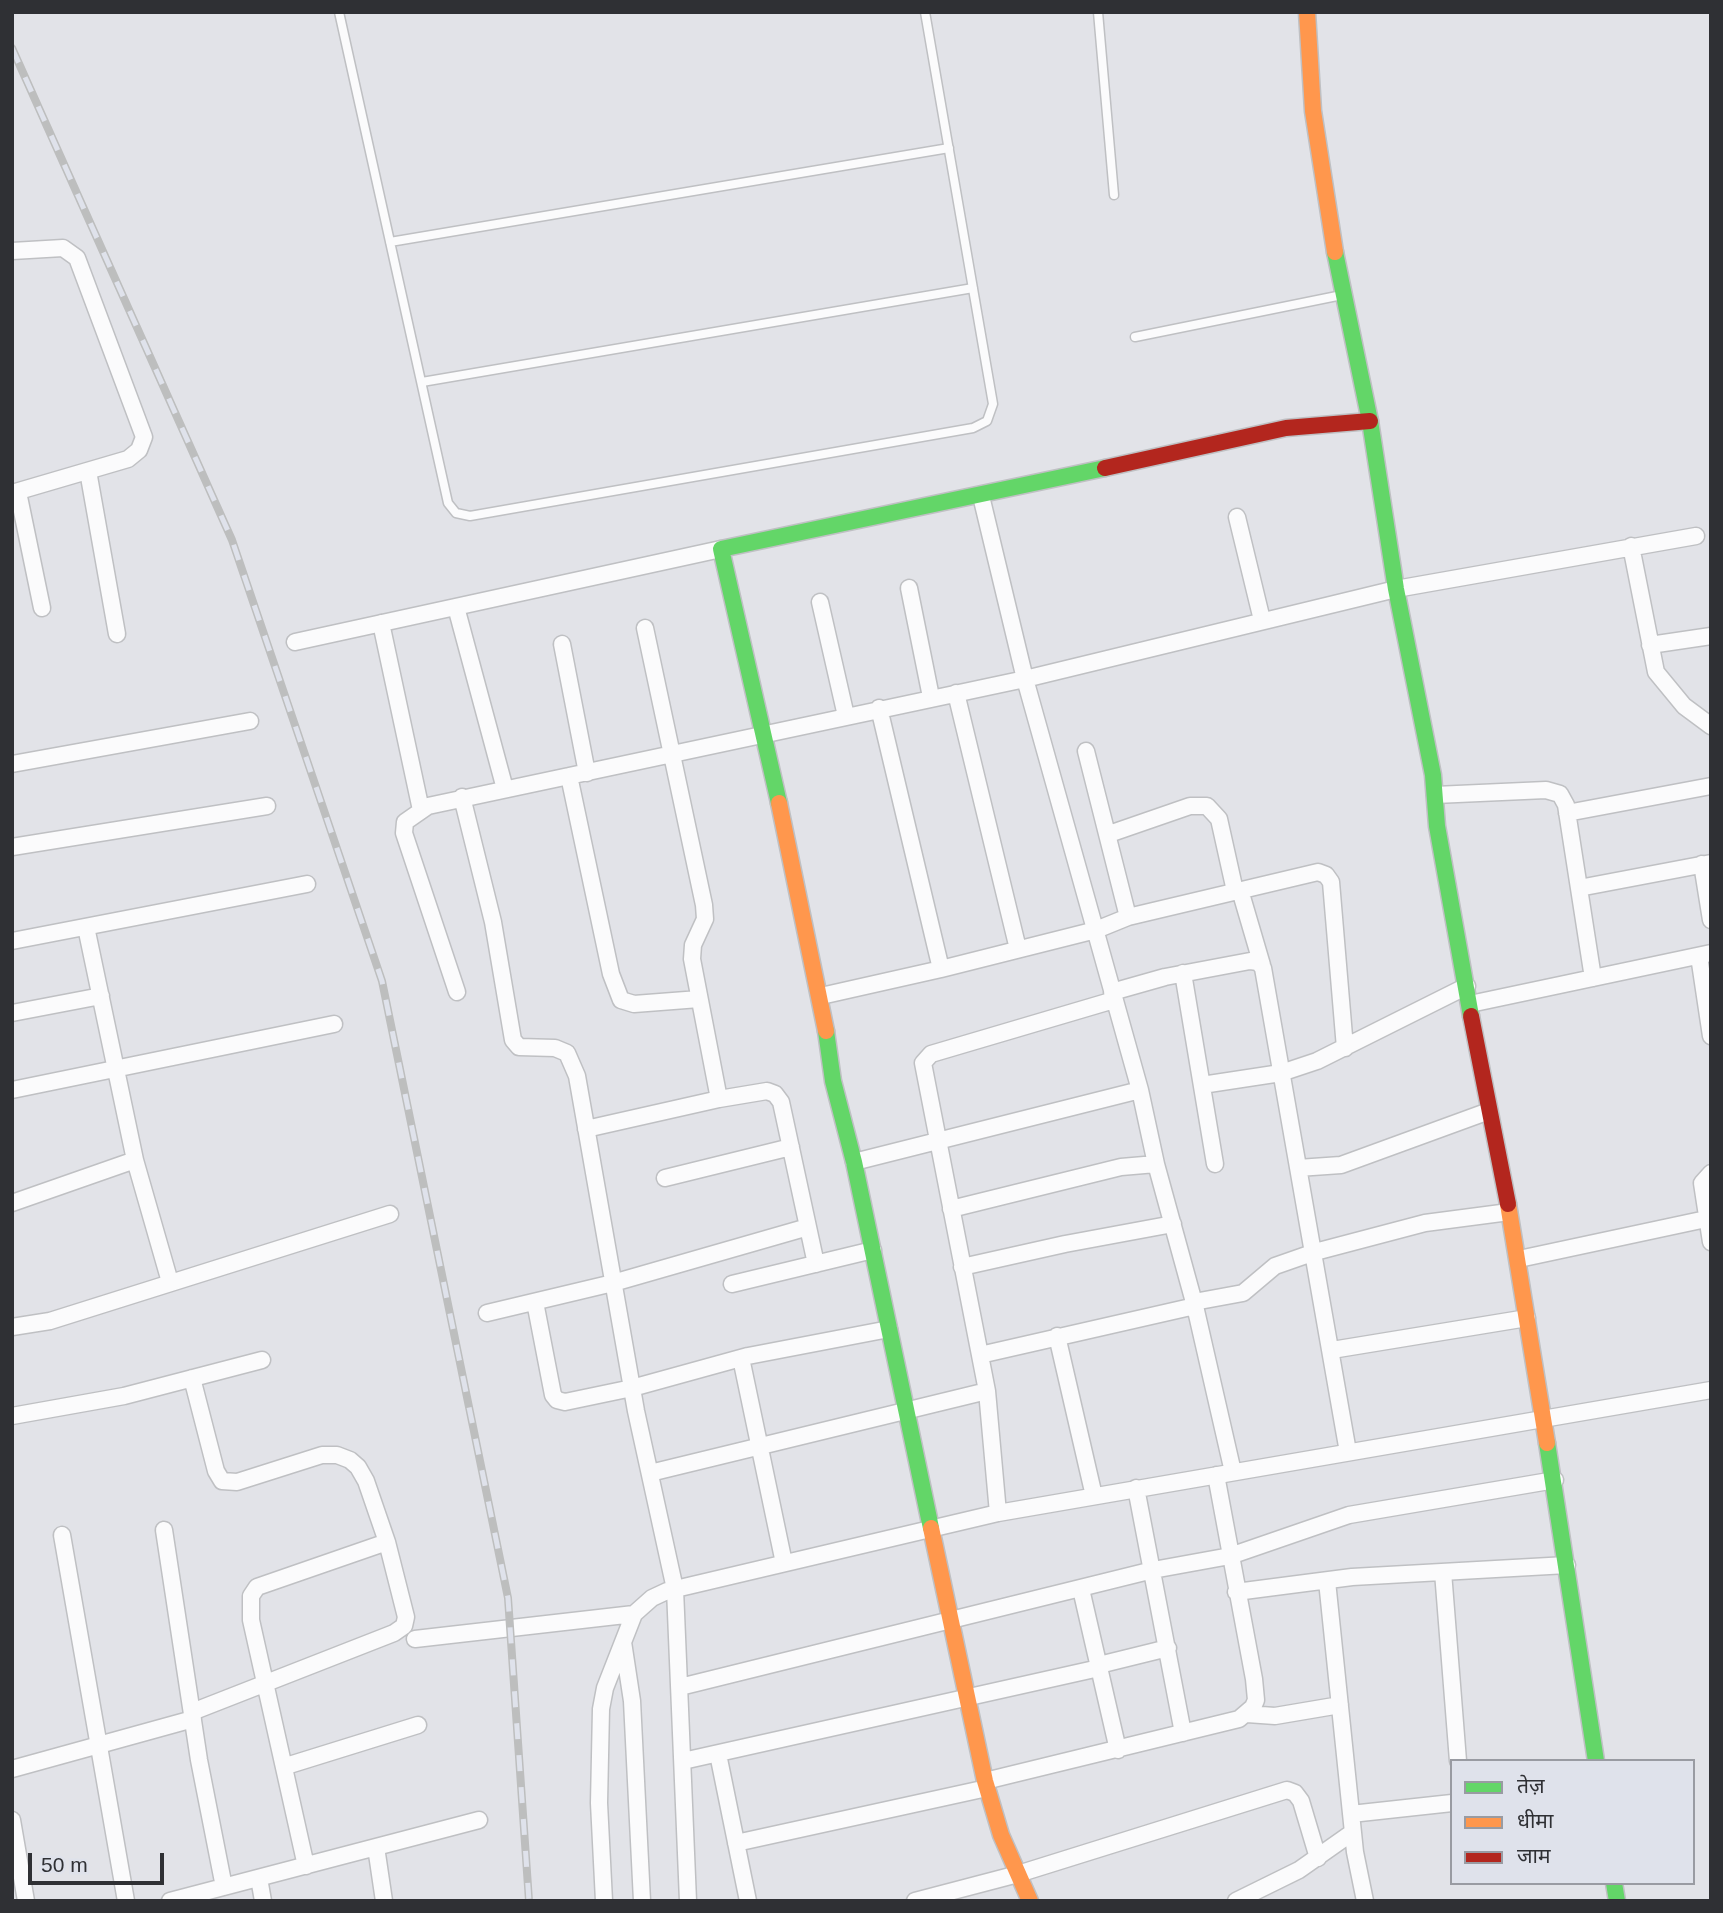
<!DOCTYPE html>
<html>
<head>
<meta charset="utf-8">
<style>
  body { margin:0 }
  #map { position:relative; width:1723px; height:1913px; overflow:hidden; background:#e2e3e8; font-family:Arial,"Noto Sans Devanagari",sans-serif }
  canvas { display:block }
  .frame { position:absolute; inset:0; border:14px solid #2f3034; pointer-events:none }
  .legend { position:absolute; left:1450px; top:1759px; width:245px; height:126px; box-sizing:border-box; background:#dfe2eb; border:2px solid #999ba2; margin:0; padding:9px 12px; list-style:none; font-size:21px; color:#2f3034 }
  .legend li { display:flex; align-items:center; gap:14px; height:35px }
  .legend b { width:35px; border:2px solid #999ba2 }
  .scale { position:absolute; left:28px; top:1853px; width:136px; height:32px; box-sizing:border-box; border:4px solid #2f3034; border-top:0; padding-left:9px; font-size:21px; line-height:24px; white-space:nowrap; color:#2f3034; -webkit-text-stroke:5px #dfe2eb; paint-order:stroke }
</style>
</head>
<body>
<div id="map">
<canvas width="1723" height="1913"></canvas>
<div class="frame"></div>
<ul class="legend">
<li><b style="height:9px;background:#63d668"></b>तेज़</li>
<li><b style="height:9px;background:#ff974d"></b>धीमा</li>
<li><b style="height:9px;background:#b3261e"></b>जाम</li>
</ul>
<div class="scale">50 m</div>
</div>
<script>
const ctx = document.querySelector('canvas').getContext('2d');
ctx.lineJoin = 'round';
function shape(rows) {
  const path = new Path2D();
  for (const r of rows) {
    path.moveTo(r[0], r[1]);
    for (let i = 2; i < r.length; i += 2) path.lineTo(r[i], r[i + 1]);
  }
  return path;
}
function trace(path, color, width, dash) {
  ctx.strokeStyle = color;
  ctx.lineWidth = width;
  ctx.lineCap = dash ? 'butt' : 'round';
  ctx.setLineDash(dash || []);
  ctx.stroke(path);
}
const lane = shape([
  [339,12,448,503,456,513,470,516,973,428,987,421,993,404,925,12],
  [1098,12,1114,195],
  [390,242,949,148],
  [1135,337,1342,295],
  [422,382,973,288]
]);
const street = shape([
  [12,251,63,248,77,258,144,437,139,450,128,459,12,493],
  [88,471,117,634],
  [18,492,42,608],
  [1237,517,1262,620],
  [1631,546,1656,672,1684,706,1711,726],
  [909,588,931,697],
  [820,602,846,716],
  [456,607,505,789],
  [381,623,421,810],
  [645,628,704,905,705,919,693,945,692,959,719,1099],
  [295,642,721,549],
  [562,644,587,773],
  [1650,645,1711,636],
  [956,693,1018,949],
  [879,708,941,969],
  [1086,751,1128,917],
  [12,764,250,721],
  [569,776,611,974,621,1000,634,1004,699,999],
  [1435,795,1546,790,1560,794,1566,805,1593,978],
  [462,797,493,922,513,1040,519,1047,555,1048,567,1053,577,1076,636,1411,675,1589,688,1901],
  [1567,813,1711,786],
  [1109,834,1190,806,1207,806,1219,819,1235,891],
  [12,847,267,806],
  [1702,864,1711,920],
  [1579,888,1711,863],
  [1240,890,1262,965],
  [86,927,135,1160,170,1282],
  [12,941,307,884],
  [1699,956,1711,1036],
  [1183,973,1215,1164],
  [457,992,404,833,405,822,428,806,1025,679,1396,589,1696,536],
  [1112,992,1165,977,1250,961,1258,962,1263,968,1348,1452],
  [821,996,941,969,1096,930,1128,917,1318,872,1326,875,1331,882,1345,1048],
  [1470,1004,1711,953],
  [12,1013,101,996],
  [1202,1085,1281,1073,1317,1061,1467,986],
  [12,1090,334,1024],
  [586,1129,719,1099,767,1091,775,1094,781,1102,816,1264],
  [854,1162,1140,1090],
  [1156,1164,1195,1306,1233,1472],
  [1298,1168,1341,1165,1489,1111],
  [1711,1173,1702,1183,1711,1242],
  [665,1178,791,1147],
  [12,1203,135,1160],
  [951,1209,1121,1167,1156,1164,1140,1090,1025,679,981,496],
  [1519,1259,1706,1219],
  [962,1267,1065,1244,1173,1224],
  [732,1284,873,1250],
  [535,1302,553,1395,557,1400,565,1402,632,1388,748,1356,889,1329],
  [1194,1302,1243,1293,1275,1266,1315,1252,1425,1223,1509,1212],
  [487,1313,613,1283,808,1227],
  [12,1327,50,1321,390,1214],
  [1057,1336,1094,1496],
  [1332,1350,1527,1318],
  [980,1355,1195,1306],
  [741,1358,784,1563],
  [192,1378,216,1471,222,1481,237,1482,322,1455,337,1455,350,1460,358,1467,366,1481,387,1542,406,1617,404,1626,394,1633,192,1712],
  [987,1391,998,1513],
  [12,1416,124,1396,262,1360],
  [650,1473,987,1391,923,1063,931,1054,1114,1000],
  [1136,1488,1183,1733],
  [164,1530,199,1760,224,1887],
  [62,1535,126,1901],
  [1443,1572,1458,1761],
  [1327,1581,1355,1852,1365,1901],
  [1081,1589,1118,1750],
  [1236,1592,1352,1577,1567,1565],
  [415,1639,634,1614],
  [623,1642,632,1701,642,1901],
  [1099,1665,1168,1648],
  [680,1687,1153,1570,1230,1556,1349,1515,1555,1480],
  [1247,1714,1275,1716,1340,1705],
  [718,1754,748,1901],
  [683,1761,1099,1668],
  [286,1766,418,1725],
  [12,1769,193,1719],
  [985,1781,1239,1719,1253,1707,1256,1700,1254,1679,1216,1475],
  [1351,1814,1452,1803],
  [12,1820,26,1901],
  [736,1843,987,1788],
  [376,1847,384,1901],
  [306,1866,251,1620,251,1596,257,1587,387,1542],
  [259,1878,263,1901],
  [170,1901,479,1820],
  [604,1901,599,1803,601,1709,605,1688,634,1614,652,1598,667,1591,998,1513,1711,1390],
  [915,1901,1018,1874,1287,1790,1295,1793,1301,1801,1318,1858],
  [1236,1901,1299,1870,1353,1832]
]);
const fast = shape([
  [1335,252,1370,421,1396,589,1433,775,1437,826,1471,1016],
  [779,803,721,549,1105,468],
  [826,1031,833,1081,854,1162,931,1528],
  [1547,1443,1596,1761],
  [1614,1883,1617,1901]
]);
const slow = shape([
  [1307,12,1313,111,1335,252],
  [779,803,826,1031],
  [1508,1204,1547,1443],
  [931,1528,985,1781,1001,1835,1030,1901]
]);
const jam = shape([
  [1105,468,1286,428,1370,421],
  [1471,1016,1508,1204]
]);
trace(lane, '#bfc0c3', 11);
trace(street, '#bfc0c3', 19);
trace(fast, '#bfc0c3', 19);
trace(slow, '#bfc0c3', 19);
trace(jam, '#bfc0c3', 19);
trace(lane, '#fbfbfc', 8);
trace(street, '#fbfbfc', 16);
trace(fast, '#63d668', 16);
trace(slow, '#ff974d', 16);
trace(jam, '#b3261e', 16);
const rail = shape([
  [12,48,232,540,382,981,508,1598,529,1901]
]);
trace(rail, '#bdbebe', 8);
trace(rail, '#dfe2eb', 5, [16]);
</script>
</body>
</html>
